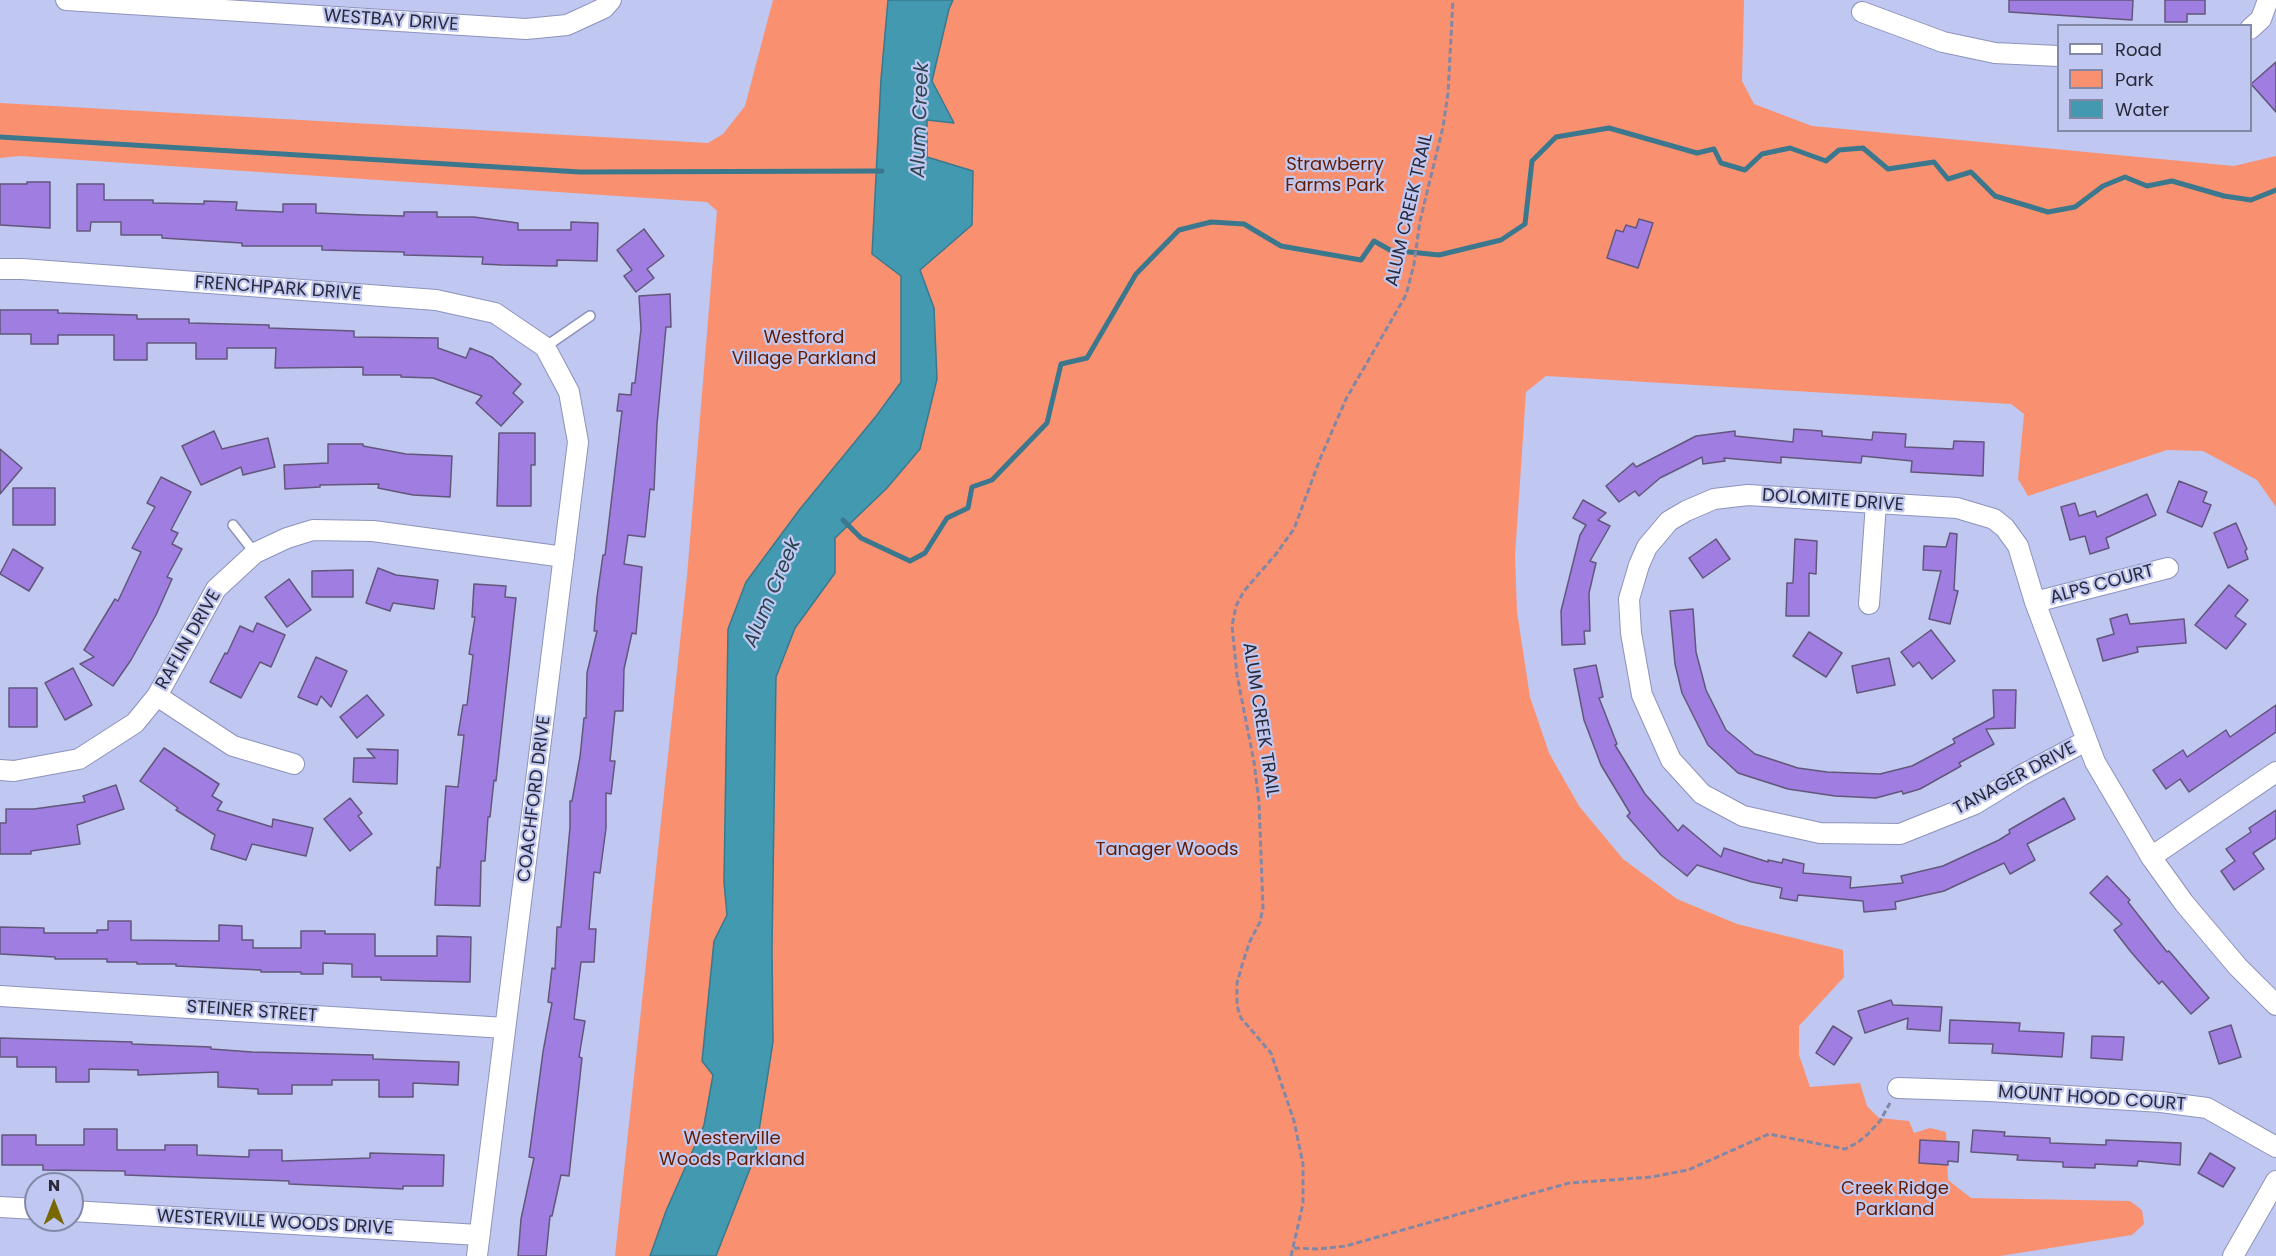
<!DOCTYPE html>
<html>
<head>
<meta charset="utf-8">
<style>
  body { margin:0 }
  #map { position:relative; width:2276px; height:1256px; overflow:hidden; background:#c0c7f0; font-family:Poppins,sans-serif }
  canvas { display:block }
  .legend { position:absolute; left:2057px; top:24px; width:195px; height:108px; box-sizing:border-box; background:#c0c7f0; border:2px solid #8388a7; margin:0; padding:8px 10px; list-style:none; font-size:18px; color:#282a3a }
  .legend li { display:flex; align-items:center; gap:12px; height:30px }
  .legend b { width:30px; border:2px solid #8388a7 }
  .north { position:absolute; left:24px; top:1172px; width:60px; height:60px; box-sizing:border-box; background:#c0c7f0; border:2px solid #8388a7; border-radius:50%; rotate:0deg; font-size:16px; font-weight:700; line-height:24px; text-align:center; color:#282a3a }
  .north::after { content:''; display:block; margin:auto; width:21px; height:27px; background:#796800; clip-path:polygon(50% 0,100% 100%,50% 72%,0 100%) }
</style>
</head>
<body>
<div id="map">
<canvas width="2276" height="1256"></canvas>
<ul class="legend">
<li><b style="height:8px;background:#fff"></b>Road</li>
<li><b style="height:16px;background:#f99171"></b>Park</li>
<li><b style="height:16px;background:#4399b0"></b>Water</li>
</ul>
<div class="north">N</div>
</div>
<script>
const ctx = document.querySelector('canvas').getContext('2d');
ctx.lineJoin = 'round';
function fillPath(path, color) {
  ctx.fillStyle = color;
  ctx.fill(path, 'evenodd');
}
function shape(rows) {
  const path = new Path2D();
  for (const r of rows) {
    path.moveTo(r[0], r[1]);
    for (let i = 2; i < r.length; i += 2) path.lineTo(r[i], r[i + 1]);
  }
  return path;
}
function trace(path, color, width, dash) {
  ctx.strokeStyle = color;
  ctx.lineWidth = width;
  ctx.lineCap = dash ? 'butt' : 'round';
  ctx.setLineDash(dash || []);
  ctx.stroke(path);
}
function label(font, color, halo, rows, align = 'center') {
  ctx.font = font + ' Poppins,sans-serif';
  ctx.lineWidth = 4.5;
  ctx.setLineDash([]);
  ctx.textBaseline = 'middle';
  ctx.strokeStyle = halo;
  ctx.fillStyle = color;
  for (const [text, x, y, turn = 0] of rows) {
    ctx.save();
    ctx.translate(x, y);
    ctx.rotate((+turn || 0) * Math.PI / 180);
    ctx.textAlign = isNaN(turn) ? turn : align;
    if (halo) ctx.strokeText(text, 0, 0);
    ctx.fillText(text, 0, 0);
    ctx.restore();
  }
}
fillPath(shape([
  [773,0,888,0,881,79,872,254,901,276,902,313,901,382,877,415,800,509,746,582,730,625,777,676,795,628,835,573,835,538,887,488,920,449,910,325,931,0,1744,0,1742,81,1754,104,1812,126,2234,166,2276,156,2276,507,2257,480,2203,451,2167,450,2028,496,2018,479,2024,414,2011,404,1546,376,1526,392,1515,556,1517,612,1530,697,1549,753,1579,806,1623,859,1677,899,1737,924,1843,950,1844,977,1799,1026,1799,1055,1810,1087,1860,1083,1867,1106,1879,1118,1909,1121,1914,1133,1930,1128,1946,1132,1948,1180,1971,1198,2130,1201,2142,1210,2144,1224,2132,1235,2000,1256,615,1256,687,576,717,211,707,202,20,156,0,158,0,103,708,143,723,134,745,106]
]), '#f99171');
const water = shape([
  [888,0,953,0,949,9,932,81,954,123,927,120,927,157,973,171,972,225,920,270,934,308,937,379,920,449,887,488,835,538,835,573,795,628,776,677,772,949,773,1042,755,1156,716,1256,650,1256,666,1211,704,1125,713,1075,702,1061,714,941,727,915,724,882,728,629,746,582,800,509,877,415,901,382,901,276,872,254,881,79,888,0]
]);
fillPath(water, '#4399b0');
trace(water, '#3b788d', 1.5);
trace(shape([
  [0,137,580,172,882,171],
  [843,520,861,538,910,561,925,553,947,518,968,508,972,487,992,480,1047,423,1061,364,1087,358,1136,274,1179,230,1211,222,1244,224,1281,246,1361,260,1374,241,1390,250,1439,255,1501,240,1525,224,1532,161,1556,137,1609,128,1697,153,1714,149,1721,163,1745,170,1762,154,1790,148,1826,161,1839,150,1863,148,1888,169,1934,162,1948,179,1971,172,1995,196,2048,212,2075,207,2103,186,2125,177,2147,186,2172,181,2224,196,2251,200,2276,190]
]), '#3b788d', 5);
const building = shape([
  [2009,0,2133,0,2132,20,2009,12,2009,0],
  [2165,0,2205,0,2205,14,2187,14,2187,22,2165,22,2165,0],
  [2276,62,2276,112,2251,84,2276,62],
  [27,182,50,182,50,228,0,225,0,184,27,184,27,182],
  [77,184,104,184,104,200,153,200,153,203,204,204,204,201,237,202,236,210,283,212,283,204,316,204,316,213,365,215,404,216,404,212,437,212,437,217,474,217,518,223,518,230,571,230,571,222,598,223,597,261,557,260,557,266,502,265,482,264,483,257,404,255,404,252,322,250,322,246,242,246,242,243,162,238,162,235,121,235,121,222,91,222,90,231,77,231,77,184],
  [1639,219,1653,223,1638,268,1607,258,1616,230,1623,232,1626,225,1636,228,1639,219],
  [644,229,664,256,647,269,654,278,636,292,624,276,632,270,617,250,644,229],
  [670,294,671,327,666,327,657,424,654,490,650,489,645,537,628,535,624,564,642,567,636,634,632,633,624,669,623,711,615,711,610,761,615,761,611,794,606,793,606,828,600,873,594,872,589,929,596,929,594,962,581,962,574,1019,585,1021,579,1057,582,1058,569,1176,561,1175,552,1216,550,1216,546,1256,518,1256,521,1219,534,1158,529,1157,543,1052,552,1003,548,1002,552,968,555,969,557,927,561,927,570,827,570,801,572,801,580,757,584,718,586,718,587,673,597,631,594,631,597,597,603,555,605,555,622,411,617,411,619,394,631,395,632,383,635,383,641,329,639,296,670,294],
  [0,310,58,310,58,313,137,315,137,319,189,319,189,323,269,325,269,328,354,331,354,337,438,338,438,348,466,358,470,348,492,357,521,384,513,393,523,402,501,426,476,403,482,396,433,378,401,377,401,375,363,375,363,367,275,368,276,348,227,348,227,359,196,359,196,343,147,343,147,360,114,360,114,335,58,335,58,344,31,344,31,334,0,334,0,310],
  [1794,429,1822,431,1822,436,1872,440,1873,432,1906,434,1905,447,1953,449,1954,441,1984,442,1983,476,1911,472,1912,461,1862,456,1861,463,1781,457,1781,463,1724,458,1725,461,1703,464,1702,457,1660,478,1639,496,1635,491,1619,502,1606,486,1633,463,1636,467,1696,436,1735,431,1735,436,1793,442,1794,429],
  [214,431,222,449,268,438,275,467,243,475,241,467,201,485,182,446,214,431],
  [499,433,535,433,535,465,531,465,531,506,497,506,499,433],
  [328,444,363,444,363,446,406,454,452,456,450,497,413,495,378,488,379,484,320,485,320,487,285,489,284,465,328,463,328,444],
  [0,449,22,468,0,494,0,449],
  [161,477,191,492,171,530,178,533,172,544,182,549,167,577,172,579,156,615,131,660,113,686,80,664,94,657,84,650,115,599,118,601,141,552,132,548,155,507,147,503,161,477],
  [2179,481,2207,492,2203,502,2211,505,2202,527,2167,512,2179,481],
  [13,488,55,488,55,525,13,525,13,488],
  [2147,494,2156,515,2106,538,2109,548,2090,554,2085,536,2070,540,2061,507,2075,503,2079,516,2095,511,2097,517,2147,494],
  [1583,500,1606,513,1598,520,1610,526,1590,561,1596,563,1589,593,1590,631,1584,631,1585,644,1562,645,1561,611,1580,535,1586,525,1573,518,1583,500],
  [2236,523,2247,549,2245,551,2248,559,2228,568,2214,533,2236,523],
  [1950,533,1957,534,1954,590,1958,591,1950,624,1929,619,1941,571,1923,570,1924,546,1946,547,1950,533],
  [1716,539,1730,559,1703,578,1689,558,1716,539],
  [1795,539,1817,541,1816,574,1809,573,1809,616,1786,616,1787,583,1793,583,1795,539],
  [13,549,43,568,29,591,0,574,13,549],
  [378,568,396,575,438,580,434,609,393,603,390,611,366,603,378,568],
  [353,570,353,597,312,597,312,571,353,570],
  [289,579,311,610,287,627,265,597,289,579],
  [474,584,506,586,505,597,516,598,496,781,494,780,490,817,488,817,485,861,481,861,480,906,435,905,437,867,440,868,446,786,458,787,464,735,458,735,463,705,467,705,473,655,469,654,475,617,472,617,474,584],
  [2229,585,2248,600,2235,616,2246,624,2226,649,2195,625,2229,585],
  [1693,609,1696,652,1706,690,1726,730,1755,754,1798,768,1827,772,1880,774,1912,766,1955,743,1953,739,1994,717,1993,690,2016,690,2015,728,1986,729,1994,744,1959,763,1961,766,1920,789,1903,794,1902,791,1876,798,1835,796,1788,789,1738,773,1708,745,1682,693,1675,664,1670,611,1693,609],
  [2127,614,2130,624,2184,619,2186,643,2137,647,2138,652,2103,661,2097,639,2114,634,2110,619,2127,614],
  [257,623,285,635,271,667,260,662,241,698,210,682,225,653,227,654,240,626,253,632,257,623],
  [1931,630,1955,661,1932,679,1919,662,1913,667,1901,652,1931,630],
  [1809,632,1842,653,1826,677,1793,656,1809,632],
  [316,657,347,671,331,707,321,696,317,705,298,697,316,657],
  [1889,658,1895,685,1857,693,1852,666,1889,658],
  [1596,665,1603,697,1599,698,1617,744,1615,745,1645,794,1678,831,1683,825,1721,857,1724,848,1768,862,1768,860,1782,863,1783,859,1804,864,1803,873,1851,877,1850,888,1903,883,1901,876,1943,866,1999,840,2010,833,2009,830,2064,798,2075,819,2027,844,2035,860,2010,874,2004,863,1944,891,1895,902,1896,909,1864,912,1863,901,1798,895,1797,901,1780,898,1782,888,1752,882,1697,865,1687,876,1661,855,1627,816,1630,813,1601,765,1584,720,1574,669,1596,665],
  [73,668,92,705,65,720,45,683,73,668],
  [9,688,37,688,37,727,9,727,9,688],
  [367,695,384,715,357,738,340,717,367,695],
  [2276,705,2276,732,2189,792,2180,779,2166,789,2153,770,2183,750,2187,757,2226,730,2230,737,2276,705],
  [164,748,219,784,212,796,222,802,217,810,272,827,273,819,313,828,306,856,252,844,246,860,211,849,215,835,176,810,178,808,140,781,164,748],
  [367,749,398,750,397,784,353,782,354,758,375,758,367,749],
  [116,785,124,809,77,825,80,844,31,851,31,854,0,854,0,823,6,823,6,809,34,809,85,802,83,796,116,785],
  [350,798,362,813,358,816,372,834,350,851,324,819,350,798],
  [2276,810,2276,838,2253,853,2264,869,2234,890,2221,871,2235,861,2226,849,2251,832,2249,828,2276,810],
  [2107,876,2130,900,2128,902,2167,952,2169,951,2209,998,2191,1014,2162,981,2159,984,2131,952,2114,930,2122,924,2090,893,2107,876],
  [108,921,131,921,131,940,219,941,219,925,242,926,242,940,253,940,253,948,301,948,301,931,325,931,325,934,375,934,375,956,437,956,437,936,471,937,470,982,381,980,381,977,352,977,352,964,323,963,323,974,301,974,301,972,261,972,261,970,176,966,176,964,137,964,137,962,107,962,107,959,55,959,55,957,0,954,0,927,44,928,44,933,97,933,97,930,108,930,108,921],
  [1891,1000,1893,1005,1942,1007,1940,1031,1907,1029,1908,1018,1865,1033,1858,1011,1891,1000],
  [1950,1020,2020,1023,2019,1031,2064,1033,2062,1057,1992,1053,1993,1044,1949,1043,1950,1020],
  [2231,1025,2241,1057,2219,1064,2209,1032,2231,1025],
  [1833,1026,1852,1038,1834,1065,1816,1053,1833,1026],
  [2092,1036,2124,1037,2122,1060,2091,1058,2092,1036],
  [0,1038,132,1042,132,1044,211,1047,211,1049,252,1052,373,1055,373,1059,459,1062,458,1085,413,1083,413,1097,379,1097,379,1080,332,1080,332,1085,292,1085,292,1094,258,1094,258,1089,218,1087,218,1072,138,1075,138,1070,89,1069,89,1082,56,1082,56,1067,17,1067,17,1057,0,1057,0,1038],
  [84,1129,117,1129,117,1150,165,1150,165,1145,197,1145,197,1155,249,1157,249,1150,282,1150,282,1161,370,1158,370,1153,444,1155,443,1186,403,1186,403,1189,289,1184,289,1181,125,1175,125,1171,43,1170,43,1165,2,1165,2,1135,36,1135,36,1145,84,1145,84,1129],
  [1973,1130,2005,1132,2004,1136,2050,1138,2050,1143,2106,1145,2106,1140,2181,1143,2180,1165,2138,1161,2137,1166,2095,1164,2095,1168,2063,1167,2063,1162,2017,1160,2018,1155,1971,1152,1973,1130],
  [1920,1140,1959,1142,1958,1162,1948,1161,1948,1165,1919,1163,1920,1140],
  [2210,1153,2235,1168,2223,1187,2198,1173,2210,1153]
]);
fillPath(building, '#9f7de1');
trace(building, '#62577b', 1.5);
const service = shape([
  [545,347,590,316],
  [233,525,255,553]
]);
const minor = shape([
  [66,0,526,29,567,25,604,8,611,0],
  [1862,12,1943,42,1995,53,2058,56],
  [2250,29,2261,19,2268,0],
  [0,269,22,269,436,300,495,313,545,347,569,392,578,442,477,1256],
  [2035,602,2168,568],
  [1869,604,1876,503],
  [157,696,233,746,294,764],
  [2086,741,2022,775,1975,804,1900,834,1820,833,1743,816,1702,794,1671,760,1642,695,1631,633,1629,599,1639,565,1647,547,1669,521,1686,511,1714,499,1748,495,1957,508,1994,519,2005,528,2018,546,2035,602,2095,762,2151,857,2184,903,2238,967,2276,1005],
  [0,770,14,771,79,759,135,723,157,696,216,589,255,553,287,538,313,530,373,531,564,557],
  [2151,857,2276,772],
  [0,996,505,1028],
  [1898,1088,1990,1091,2161,1102,2207,1108,2276,1147],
  [0,1207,36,1209],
  [72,1211,479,1235],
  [2233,1256,2276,1181]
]);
trace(service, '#8d93ba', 12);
trace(minor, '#8d93ba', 22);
trace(shape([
  [1294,1248,1318,1249,1346,1246,1569,1183,1651,1177,1688,1170,1769,1134,1845,1149,1857,1143,1868,1134,1880,1121,1890,1103],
  [1291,1256,1303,1204,1303,1164,1294,1121,1271,1053,1241,1018,1237,1006,1237,983,1243,962,1250,941,1260,922,1263,908,1259,802,1254,762,1237,675,1232,626,1236,606,1244,591,1276,554,1294,529,1320,459,1346,399,1406,295,1414,264,1420,221,1443,127,1448,93,1453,0]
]), '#8287a5', 3, [6, 3]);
trace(service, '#fff', 9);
trace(minor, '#fff', 20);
label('18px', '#282a3a', '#c0c7f0', [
  ["WESTBAY DRIVE",391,21,4],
  ["ALUM CREEK TRAIL",1410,210,-77],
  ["FRENCHPARK DRIVE",278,289,4],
  ["DOLOMITE DRIVE",1833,501,4],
  ["ALPS COURT",2102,585,-15],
  ["RAFLIN DRIVE",189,640,-60],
  ["ALUM CREEK TRAIL",1260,720,81],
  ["TANAGER DRIVE",2015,779,-28],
  ["COACHFORD DRIVE",535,799,-83],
  ["STEINER STREET",252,1012,4],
  ["MOUNT HOOD COURT",2092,1099,4],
  ["WESTERVILLE WOODS DRIVE",275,1223,3]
]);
label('18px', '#621c03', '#c0c7f0', [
  ["Strawberry",1335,165],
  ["Farms Park",1335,186],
  ["Westford",804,338],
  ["Village Parkland",804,359],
  ["Tanager Woods",1167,850],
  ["Westerville",732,1139],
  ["Woods Parkland",732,1160],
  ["Creek Ridge",1895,1189],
  ["Parkland",1895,1210]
]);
label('italic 20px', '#2a454d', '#c0c7f0', [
  ["Alum Creek",921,120,-88],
  ["Alum Creek",773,593,-67]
]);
</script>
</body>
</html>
